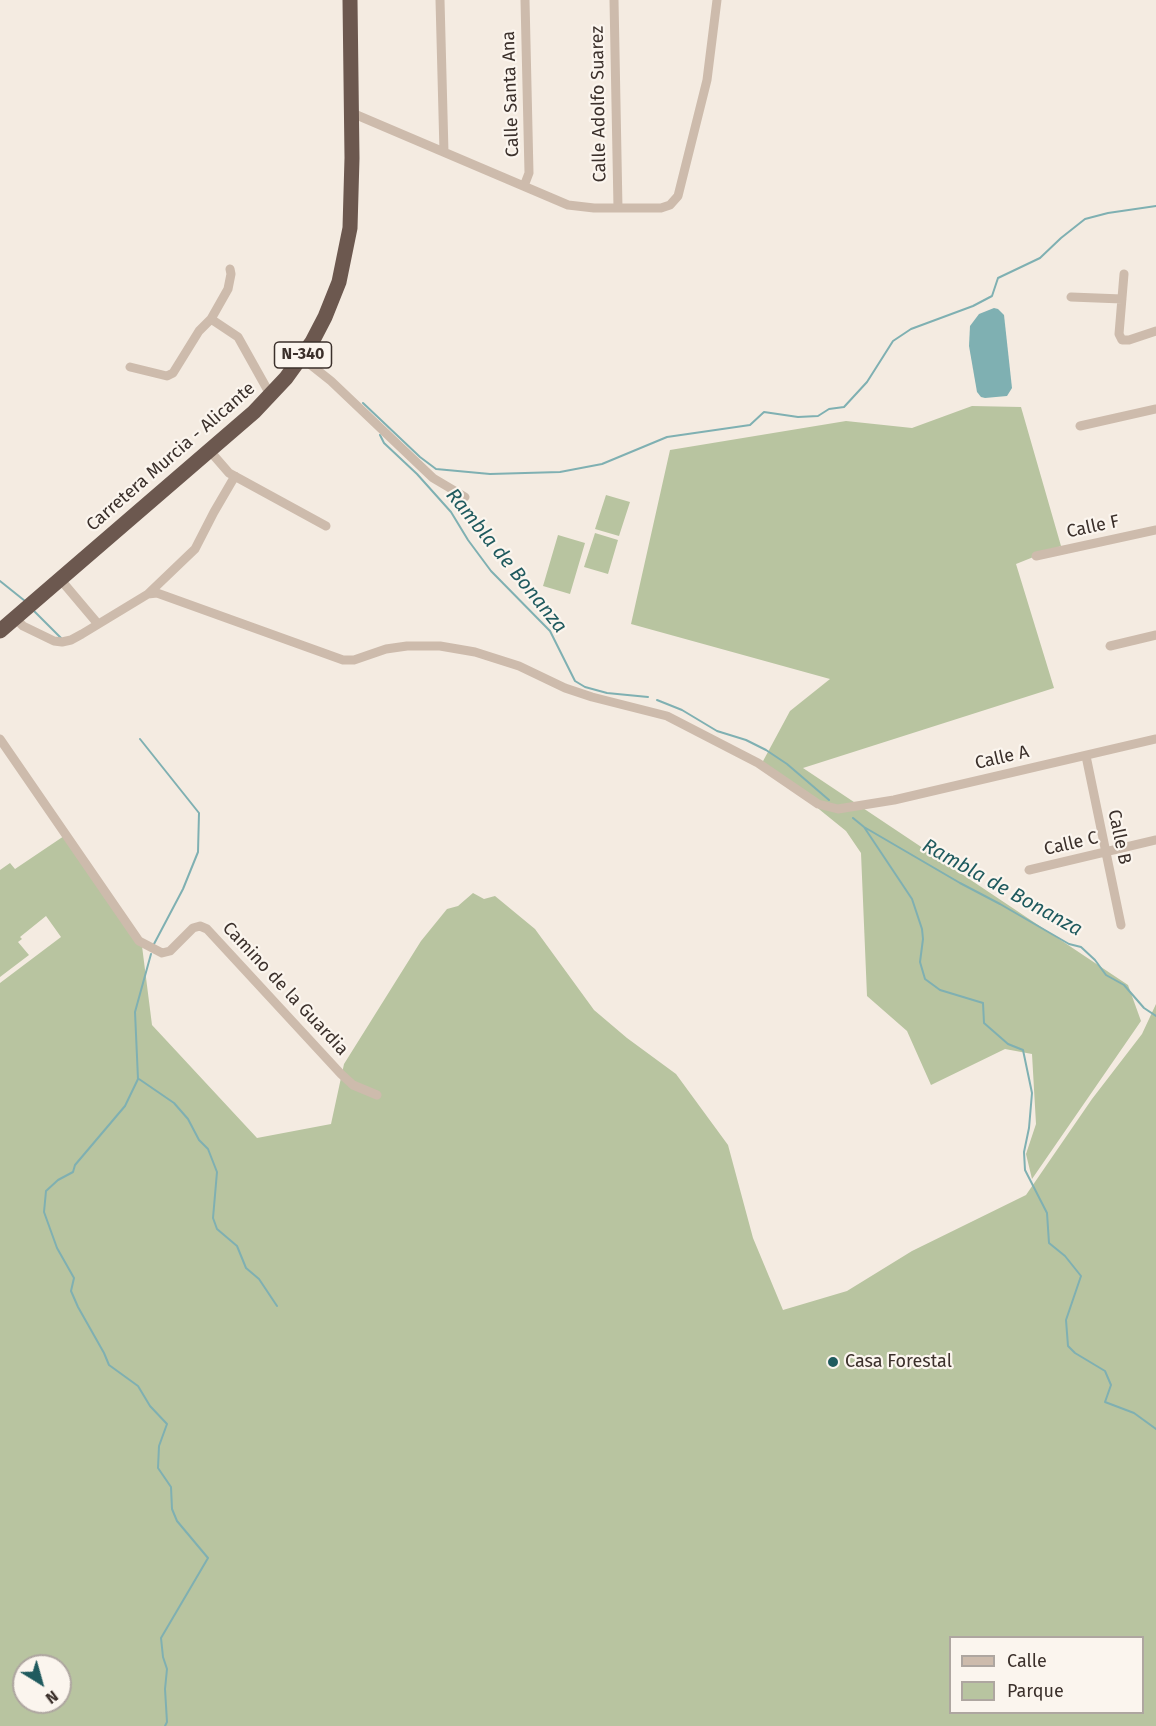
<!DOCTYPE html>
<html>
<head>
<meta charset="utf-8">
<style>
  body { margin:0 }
  #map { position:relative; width:1156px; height:1726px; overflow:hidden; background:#f4ebe1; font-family:"Fira Sans",sans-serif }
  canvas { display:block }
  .legend { position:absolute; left:949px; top:1636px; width:195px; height:78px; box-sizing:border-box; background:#fbf5ee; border:2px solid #aea6a0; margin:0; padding:8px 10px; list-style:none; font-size:18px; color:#3b302b }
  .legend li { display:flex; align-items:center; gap:12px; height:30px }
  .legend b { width:30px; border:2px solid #aea6a0 }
  .north { position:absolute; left:12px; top:1654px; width:60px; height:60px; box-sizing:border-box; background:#fbf5ee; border:2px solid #aea6a0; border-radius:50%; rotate:143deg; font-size:16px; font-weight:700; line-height:24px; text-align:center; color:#3b302b }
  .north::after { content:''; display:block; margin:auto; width:21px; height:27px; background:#1f5a5e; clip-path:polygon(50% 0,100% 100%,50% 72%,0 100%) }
</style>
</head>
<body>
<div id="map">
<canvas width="1156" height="1726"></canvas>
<ul class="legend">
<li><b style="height:8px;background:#cdbbac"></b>Calle</li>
<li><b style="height:16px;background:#b8c4a0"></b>Parque</li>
</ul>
<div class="north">N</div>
</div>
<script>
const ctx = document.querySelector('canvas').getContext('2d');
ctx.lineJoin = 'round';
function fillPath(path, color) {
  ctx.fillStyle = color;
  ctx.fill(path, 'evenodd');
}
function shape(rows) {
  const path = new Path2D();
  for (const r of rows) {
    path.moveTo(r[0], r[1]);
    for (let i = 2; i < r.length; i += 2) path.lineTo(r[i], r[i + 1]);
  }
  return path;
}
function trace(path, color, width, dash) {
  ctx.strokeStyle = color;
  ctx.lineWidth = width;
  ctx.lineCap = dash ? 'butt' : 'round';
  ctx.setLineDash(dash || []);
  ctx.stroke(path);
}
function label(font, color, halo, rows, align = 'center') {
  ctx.font = font + ' "Fira Sans",sans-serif';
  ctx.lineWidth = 4.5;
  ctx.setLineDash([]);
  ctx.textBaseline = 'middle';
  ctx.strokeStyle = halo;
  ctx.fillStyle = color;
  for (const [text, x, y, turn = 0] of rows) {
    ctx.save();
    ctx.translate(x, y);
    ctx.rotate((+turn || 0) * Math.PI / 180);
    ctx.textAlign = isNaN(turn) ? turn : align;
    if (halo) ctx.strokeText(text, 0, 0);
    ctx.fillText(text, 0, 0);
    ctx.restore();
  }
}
fillPath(shape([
  [972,406,1021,407,1061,546,1016,564,1054,688,803,768,1128,985,1141,1021,1032,1179,1026,1154,1036,1124,1032,1054,1005,1049,931,1085,907,1031,867,996,861,853,846,831,762,763,790,711,830,679,631,624,670,450,846,421,912,428],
  [606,495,630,502,619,536,595,529],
  [595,533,618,540,608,574,584,567],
  [558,535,585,543,570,594,543,586],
  [67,834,142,946,152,1025,257,1138,331,1124,344,1064,421,941,447,909,458,906,473,893,484,899,495,896,535,929,594,1010,627,1038,676,1074,728,1145,753,1238,783,1310,847,1291,912,1251,1026,1195,1092,1099,1142,1034,1156,1004,1156,1726,0,1726,0,983,61,937,46,916,20,937,22,939,18,942,29,955,0,977,0,870,10,863,15,869],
  [950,1638,1142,1638,1142,1712,950,1712],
  [24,1666,60,1666,60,1702,24,1702]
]), '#b8c4a0');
fillPath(shape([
  [994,308,998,309,1004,315,1012,388,1007,396,985,398,981,397,977,392,969,346,970,326,979,314]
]), '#7fb0b2');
trace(shape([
  [363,403,420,457,436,469,490,474,560,472,602,464,667,437,750,425,764,412,798,417,818,416,829,409,844,407,867,382,893,341,911,329,973,306,992,296,998,278,1040,258,1061,238,1085,219,1108,213,1156,206],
  [380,435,384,443,417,474,451,512,468,540,491,571,550,631,575,681,585,687,607,693,648,697],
  [0,581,25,601],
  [33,610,61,638],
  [657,700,682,710,717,731,746,740,766,750,787,764,829,800],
  [140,739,199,813,198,852,183,889,154,944],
  [853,818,864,827,960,883,1000,904,1069,944,1081,947,1095,960,1106,975,1124,985,1144,1008,1156,1016],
  [864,827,912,899,922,929,923,939,920,962,925,979,940,990,983,1003,984,1023,1008,1044,1023,1050,1032,1093,1029,1128,1024,1152,1025,1170,1047,1213,1049,1243,1065,1256,1081,1276,1066,1320,1068,1346,1075,1353,1105,1371,1111,1385,1105,1402,1134,1413,1156,1429],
  [151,954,135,1012,138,1079,125,1106,75,1165,73,1172,58,1180,46,1191,44,1212,57,1248,74,1278,71,1291,78,1307,104,1353,109,1365,138,1386,150,1406,167,1424,159,1446,158,1468,171,1487,172,1509,177,1521,208,1558,161,1638,163,1657,167,1669,165,1689,167,1722,165,1726],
  [139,1079,174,1103,188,1119,199,1140,208,1149,217,1172,213,1218,217,1229,237,1246,246,1268,259,1279,277,1306]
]), '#7fb0b2', 2);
trace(shape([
  [440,0,444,152],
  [614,0,618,208],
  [352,113,568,205,594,208,661,208,670,205,678,196,707,80,717,0],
  [524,186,529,173,525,0],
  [1124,274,1119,334,1122,340,1129,340,1156,331],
  [1071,297,1122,299],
  [211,319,238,337,271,396],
  [302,358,331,381,433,478,465,497],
  [130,367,167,376,173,373,199,331,211,319,228,289,231,274,230,269],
  [1080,426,1156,409],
  [209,450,229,473,326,526],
  [1036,556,1156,530],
  [60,579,98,624],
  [148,594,195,549,214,512,235,476],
  [15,618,23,626,54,641,62,642,71,640,82,634,148,594,157,593,343,660,354,660,386,649,407,646,440,646,475,652,519,666,565,688,592,697,667,716,758,763,818,804,838,809,894,800,1156,739],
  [1110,646,1156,635],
  [0,739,139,941,162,953,170,951,193,928,200,926,207,929,341,1074,353,1085,377,1095],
  [1086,756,1121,925],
  [1029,870,1156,840]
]), '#cdbbac', 9);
trace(shape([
  [0,631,254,412,286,378,312,342,325,317,339,282,350,228,352,158,350,0]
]), '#6c584f', 15);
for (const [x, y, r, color] of [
  [833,1362,6,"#1f5a5e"]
]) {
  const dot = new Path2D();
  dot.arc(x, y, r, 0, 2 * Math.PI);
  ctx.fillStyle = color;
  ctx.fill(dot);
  trace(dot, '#fbf5ee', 2);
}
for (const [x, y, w] of [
  [303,355,57]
]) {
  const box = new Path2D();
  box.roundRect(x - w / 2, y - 13, w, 26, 4.5);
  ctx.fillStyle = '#fbf5ee';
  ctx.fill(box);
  trace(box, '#3b302b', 1.5);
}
label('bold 16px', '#3b302b', null, [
  ["N-340",303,355]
]);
label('18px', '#3b302b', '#fbf5ee', [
  ["Calle Santa Ana",511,94,-92],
  ["Calle Adolfo Suarez",599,104,-91],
  ["Carretera Murcia - Alicante",171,457,-41],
  ["Calle F",1093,527,-12],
  ["Calle A",1002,758,-13],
  ["Calle B",1119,837,78],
  ["Calle C",1071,844,-13],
  ["Camino de la Guardia",285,989,47]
]);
label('18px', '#3b302b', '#fbf5ee', [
  ["Casa Forestal",845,1362]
], 'left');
label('italic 20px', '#1f5a5e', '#fbf5ee', [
  ["Rambla de Bonanza",506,561,51],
  ["Rambla de Bonanza",1002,888,29]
]);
</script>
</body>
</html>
